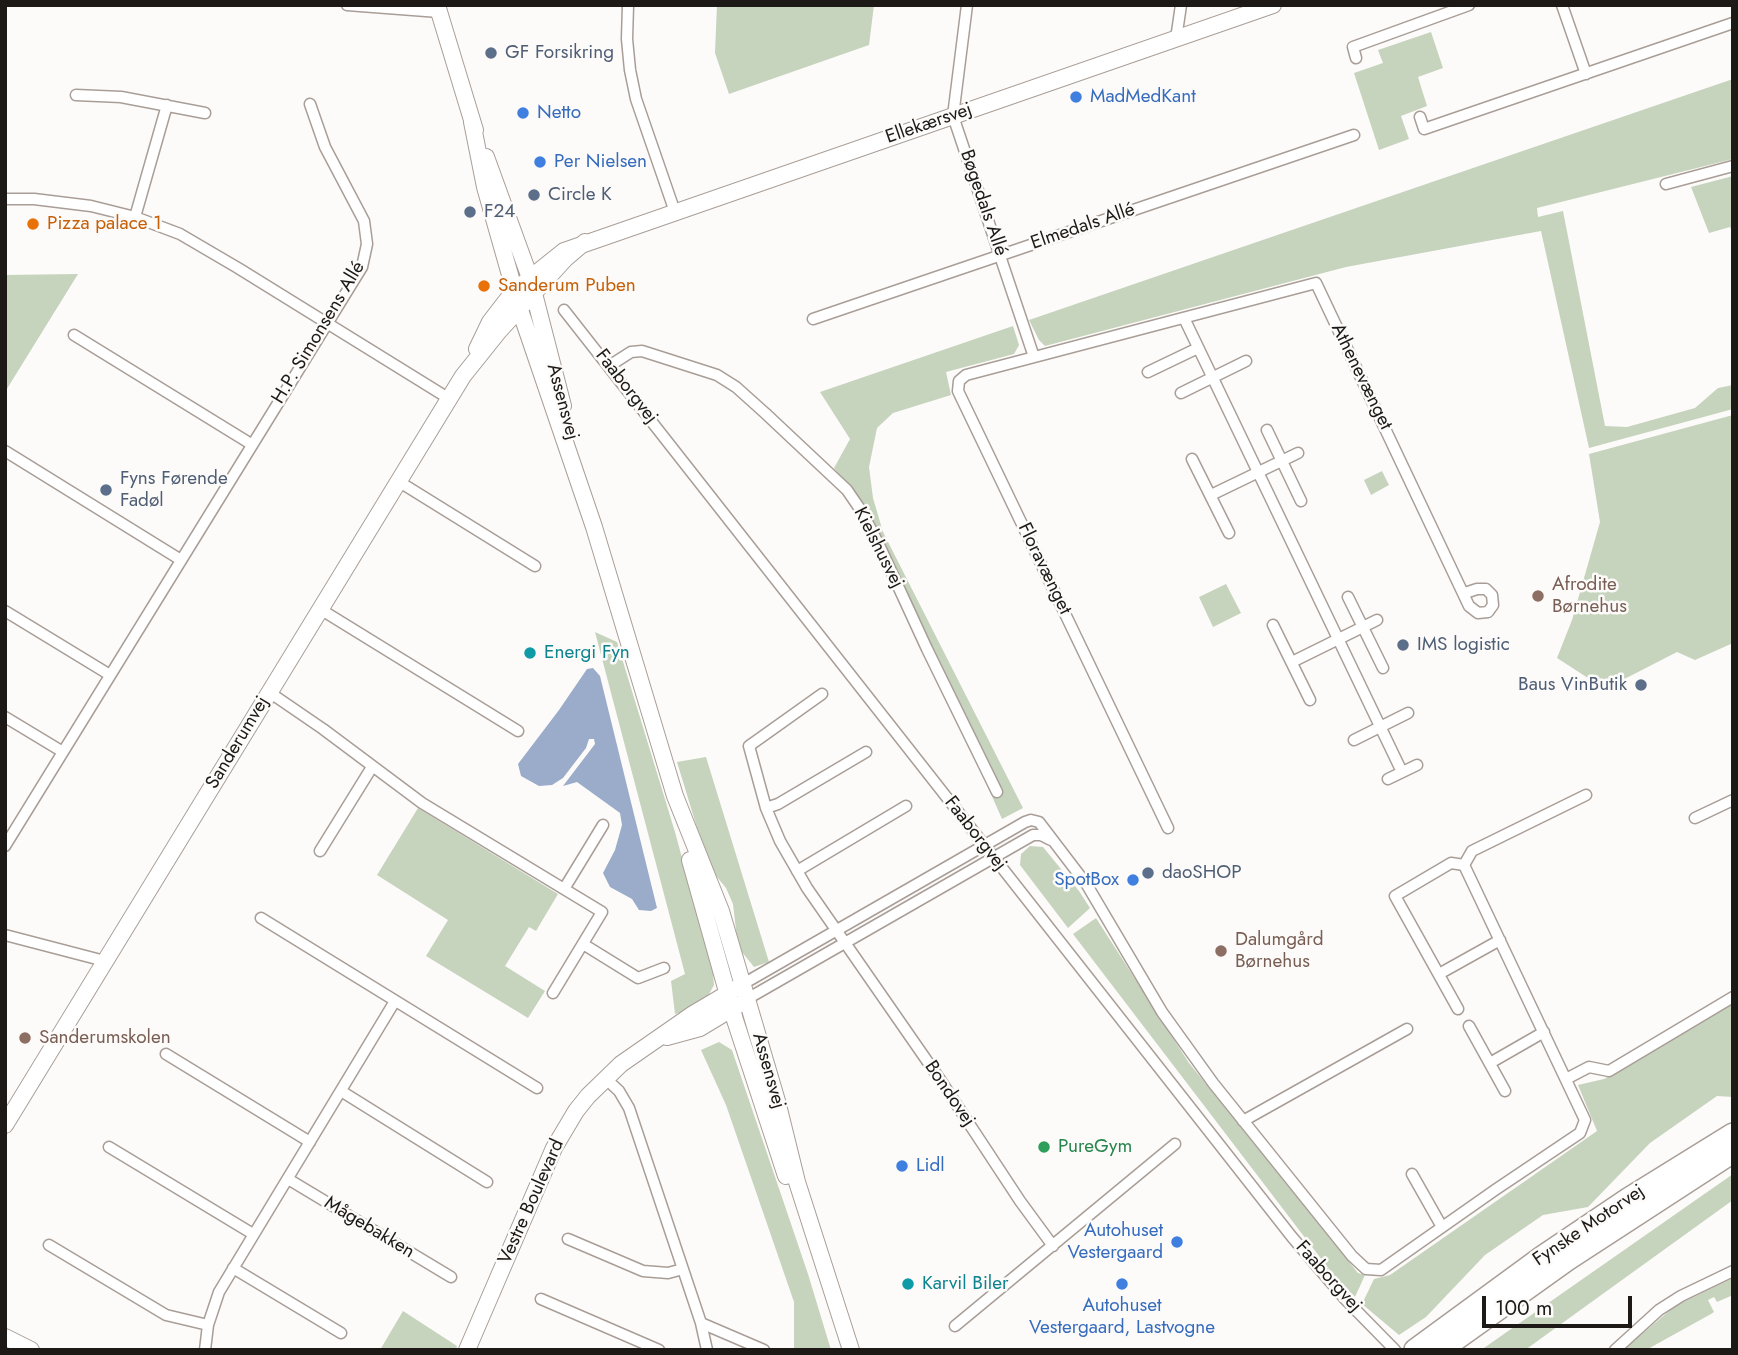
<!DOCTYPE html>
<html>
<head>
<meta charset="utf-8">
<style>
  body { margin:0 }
  #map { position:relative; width:1738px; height:1355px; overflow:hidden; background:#fdfbf9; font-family:Jost,sans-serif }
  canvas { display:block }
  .frame { position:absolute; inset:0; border:7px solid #1d1916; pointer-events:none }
  .scale { position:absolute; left:1482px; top:1296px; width:150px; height:32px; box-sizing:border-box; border:4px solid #1d1916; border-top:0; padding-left:9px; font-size:21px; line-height:24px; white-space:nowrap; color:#1d1916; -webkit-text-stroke:5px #fdfbf9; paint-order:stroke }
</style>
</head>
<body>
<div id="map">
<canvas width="1738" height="1355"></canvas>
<div class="frame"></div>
<div class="scale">100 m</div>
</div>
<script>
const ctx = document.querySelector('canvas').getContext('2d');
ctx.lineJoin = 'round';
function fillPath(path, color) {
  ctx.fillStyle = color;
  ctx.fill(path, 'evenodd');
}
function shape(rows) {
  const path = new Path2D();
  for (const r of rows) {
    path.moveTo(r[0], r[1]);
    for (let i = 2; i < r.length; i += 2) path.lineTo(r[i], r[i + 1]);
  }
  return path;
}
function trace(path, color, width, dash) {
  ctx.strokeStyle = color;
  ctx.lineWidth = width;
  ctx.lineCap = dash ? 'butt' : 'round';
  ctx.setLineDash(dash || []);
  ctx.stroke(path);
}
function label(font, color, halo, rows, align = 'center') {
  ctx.font = font + ' Jost,sans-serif';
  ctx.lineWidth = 5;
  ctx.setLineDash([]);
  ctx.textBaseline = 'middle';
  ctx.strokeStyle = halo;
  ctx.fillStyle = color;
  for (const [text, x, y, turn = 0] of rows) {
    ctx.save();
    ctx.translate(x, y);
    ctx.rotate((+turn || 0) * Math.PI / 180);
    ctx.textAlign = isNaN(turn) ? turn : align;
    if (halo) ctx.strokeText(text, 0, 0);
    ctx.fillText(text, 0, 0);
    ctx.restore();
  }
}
fillPath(shape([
  [717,5,874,5,869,45,729,94,715,53],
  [1431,32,1443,68,1418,77,1427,106,1401,116,1409,139,1379,150,1354,73,1383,63,1378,50],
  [1733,79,1733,159,1537,208,1538,217,1563,211,1605,426,1627,427,1695,408,1718,388,1733,385,1733,409,1589,448,1541,231,1346,267,1045,346,1039,340,1029,320],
  [1733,176,1733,233,1730,227,1709,233,1691,187],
  [78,274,5,392,5,275],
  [1013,326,1019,345,1014,354,946,372,951,395,893,413,877,428,869,467,873,498,883,532,1023,808,1002,819,864,506,834,468,850,439,820,392],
  [1733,415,1733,643,1695,660,1677,652,1605,689,1557,658,1572,620,1600,522,1589,454],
  [1382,471,1389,485,1371,495,1364,480],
  [1226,584,1241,613,1213,627,1199,597],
  [595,632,617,642,675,832,713,973,714,985,708,996,683,1012,675,1014,671,981,685,974],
  [706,757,769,962,754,967,738,947,733,904,726,888,709,867,677,762],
  [418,808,558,894,536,931,529,927,505,966,545,991,528,1018,426,956,448,920,377,875],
  [1030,846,1043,847,1079,891,1090,908,1068,928,1020,865,1021,854],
  [1096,918,1189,1063,1358,1273,1365,1275,1355,1297,1335,1277,1073,934],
  [1733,1004,1733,1097,1717,1096,1650,1143,1588,1207,1543,1215,1485,1255,1426,1317,1399,1335,1362,1304,1374,1279,1390,1275,1597,1131,1578,1085,1604,1079],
  [719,1042,732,1050,808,1274,831,1350,794,1350,794,1302,726,1105,701,1050],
  [1733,1174,1733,1200,1525,1350,1481,1350],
  [1733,1278,1733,1295,1717,1302,1714,1297,1708,1300,1714,1312,1711,1314,1646,1350,1623,1350,1675,1306],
  [403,1311,457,1346,456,1350,380,1350]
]), '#c6d3bd');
fillPath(shape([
  [593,668,600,676,657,908,651,911,639,910,632,899,610,887,603,873,615,850,622,825,620,813,577,782,563,786,595,744,594,739,589,739,586,748,563,778,552,785,539,786,521,776,518,764,559,710,587,669]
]), '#9aacc9');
const street = shape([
  [347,5,439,12],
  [628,5,627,39,630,70,636,99,675,212],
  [967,5,953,116,1034,357],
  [1562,5,1586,74],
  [1176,39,1181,5],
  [1356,58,1353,47,1469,5],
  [76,95,121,97,205,113],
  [1420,117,1424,129,1733,23],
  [1666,184,1733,166],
  [5,199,34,199,91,206,135,217,180,234,238,268,448,398],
  [135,217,167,105],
  [564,310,1292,1237,1345,1299,1395,1350],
  [1184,318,1402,772],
  [813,319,1354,135],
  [74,335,251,444],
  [609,366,631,352,642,351,717,375,736,387,765,413,847,490,862,512,880,547,927,649,997,792],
  [1148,372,1198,348],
  [1181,393,1246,361],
  [1267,430,1301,501],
  [5,451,181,560],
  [1192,459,1229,533],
  [398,481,535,566],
  [1211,495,1298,453],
  [1348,597,1383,668],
  [320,609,518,731],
  [5,611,110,675],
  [1273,625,1310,700],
  [1292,662,1377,620],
  [269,692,323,729,422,803,602,912,553,993],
  [822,694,749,746,766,808,780,841,807,888,941,1081,1020,1201,1053,1246],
  [5,717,63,752],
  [1354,740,1408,713],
  [1388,779,1417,765],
  [766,808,778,804,866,752],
  [1695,818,1733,800],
  [1168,828,958,391,959,381,966,375,1316,283,1469,606,1478,613,1488,612,1493,605,1492,595,1486,589,1477,589,1465,593],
  [5,846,362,267,367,244,364,221,325,147,310,104],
  [320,851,372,767],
  [1464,865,1472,851,1586,795],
  [797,871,906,806],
  [564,889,603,825],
  [261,918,537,1088],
  [5,935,97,959,103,963],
  [583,944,638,978,664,968],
  [1439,974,1500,940],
  [743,984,1025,822,1031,820,1039,822,1087,885,1162,1012,1213,1083,1352,1256,1366,1269,1381,1270,1495,1190,1580,1133,1585,1120,1464,865],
  [747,999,1033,835,1041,835,1051,840],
  [1458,1009,1395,896,1451,863,1464,865],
  [1469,1026,1505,1091],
  [166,1054,310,1142],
  [1490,1063,1544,1032],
  [605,1078,619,1091,629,1108,701,1323,707,1350],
  [1566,1079,1589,1067,1609,1071,1733,997],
  [341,1091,487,1182],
  [1243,1121,1407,1029],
  [109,1147,253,1234],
  [1412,1174,1442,1227],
  [288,1179,451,1277],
  [568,1239,643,1271,668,1273,683,1269],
  [49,1245,166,1315,208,1325],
  [233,1268,341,1333],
  [541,1299,659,1350],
  [701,1323,764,1350],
  [955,1326,1175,1144],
  [205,1350,208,1325,219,1292,395,1001],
  [1615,1350,1659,1310,1681,1296,1733,1271]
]);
const secondary = shape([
  [437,5,475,130],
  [472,122,485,187,520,310,594,527,675,796,721,911,777,1101,797,1182,851,1350],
  [486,157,530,278,563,406],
  [477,349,490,322,514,291,564,251,1273,5],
  [690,860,735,1020,786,1176],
  [667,1037,700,1028,738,1005],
  [5,1125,463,376,499,331,565,259,585,242],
  [5,1337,31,1350],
  [467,1350,554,1148,576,1111,588,1096,621,1064,693,1014,735,989]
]);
const highway = shape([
  [1415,1350,1542,1257,1628,1199,1733,1134],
  [1441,1350,1567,1260,1733,1152]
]);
trace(street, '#a99e97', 13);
trace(secondary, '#a99e97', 18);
trace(highway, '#a99e97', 24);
trace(street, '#fff', 10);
trace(secondary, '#fff', 16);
trace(highway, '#fff', 21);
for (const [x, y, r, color] of [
  [491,53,7,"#5c6f8a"],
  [1076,97,7,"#3f7fe0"],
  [523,113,7,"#3f7fe0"],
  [540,162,7,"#3f7fe0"],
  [534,195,7,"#5c6f8a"],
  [470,212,7,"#5c6f8a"],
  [33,224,7,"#e8710a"],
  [484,286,7,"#e8710a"],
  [106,490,7,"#5c6f8a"],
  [1538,596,7,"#8d6e63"],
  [1403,645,7,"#5c6f8a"],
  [530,653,7,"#0f9aa8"],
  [1641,685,7,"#5c6f8a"],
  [1148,873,7,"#5c6f8a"],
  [1133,880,7,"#3f7fe0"],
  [1221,951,7,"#8d6e63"],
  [25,1038,7,"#8d6e63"],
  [1044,1147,7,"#2e9e5b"],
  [902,1166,7,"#3f7fe0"],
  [1177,1242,7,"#3f7fe0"],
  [908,1284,7,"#0f9aa8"],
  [1122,1284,7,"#3f7fe0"]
]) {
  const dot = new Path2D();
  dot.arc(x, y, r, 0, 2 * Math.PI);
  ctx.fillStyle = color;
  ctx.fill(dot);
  trace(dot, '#fdfbf9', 2.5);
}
label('19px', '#4e5e75', '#fdfbf9', [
  ["GF Forsikring",505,53],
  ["Circle K",548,195],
  ["F24",484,212],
  ["Fyns Førende",120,479],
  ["Fadøl",120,501],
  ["IMS logistic",1417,645],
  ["Baus VinButik",1627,685,"right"],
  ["daoSHOP",1162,873]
], 'left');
label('19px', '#366cbe', '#fdfbf9', [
  ["MadMedKant",1090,97],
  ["Netto",537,113],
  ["Per Nielsen",554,162],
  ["SpotBox",1119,880,"right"],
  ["Lidl",916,1166],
  ["Autohuset",1163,1231,"right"],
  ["Vestergaard",1163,1253,"right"],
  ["Autohuset",1122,1306,"center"],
  ["Vestergaard, Lastvogne",1122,1328,"center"]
], 'left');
label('19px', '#1d1916', '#fdfbf9', [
  ["Ellekærsvej",929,124,-19],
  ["Bøgedals Allé",983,203,71],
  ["Elmedals Allé",1083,227,-19],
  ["H.P. Simonsens Allé",319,333,-59],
  ["Athenevænget",1361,377,64],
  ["Faaborgvej",626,387,52],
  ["Assensvej",562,402,75],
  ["Kielshusvej",878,548,63],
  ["Floravænget",1044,569,64],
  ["Sanderumvej",238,743,-59],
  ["Faaborgvej",975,834,52],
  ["Assensvej",768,1071,74],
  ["Bondovej",949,1094,56],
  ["Vestre Boulevard",532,1202,-66],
  ["Fynske Motorvej",1589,1226,-34],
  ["Mågebakken",369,1228,31],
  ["Faaborgvej",1328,1277,48]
]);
label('19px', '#c56008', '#fdfbf9', [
  ["Pizza palace 1",47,224],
  ["Sanderum Puben",498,286]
], 'left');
label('19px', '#785e54', '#fdfbf9', [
  ["Afrodite",1552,585],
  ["Børnehus",1552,607],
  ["Dalumgård",1235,940],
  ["Børnehus",1235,962],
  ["Sanderumskolen",39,1038]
], 'left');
label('19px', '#0d838f', '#fdfbf9', [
  ["Energi Fyn",544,653],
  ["Karvil Biler",922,1284]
], 'left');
label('19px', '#27864d', '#fdfbf9', [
  ["PureGym",1058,1147]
], 'left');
</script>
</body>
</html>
